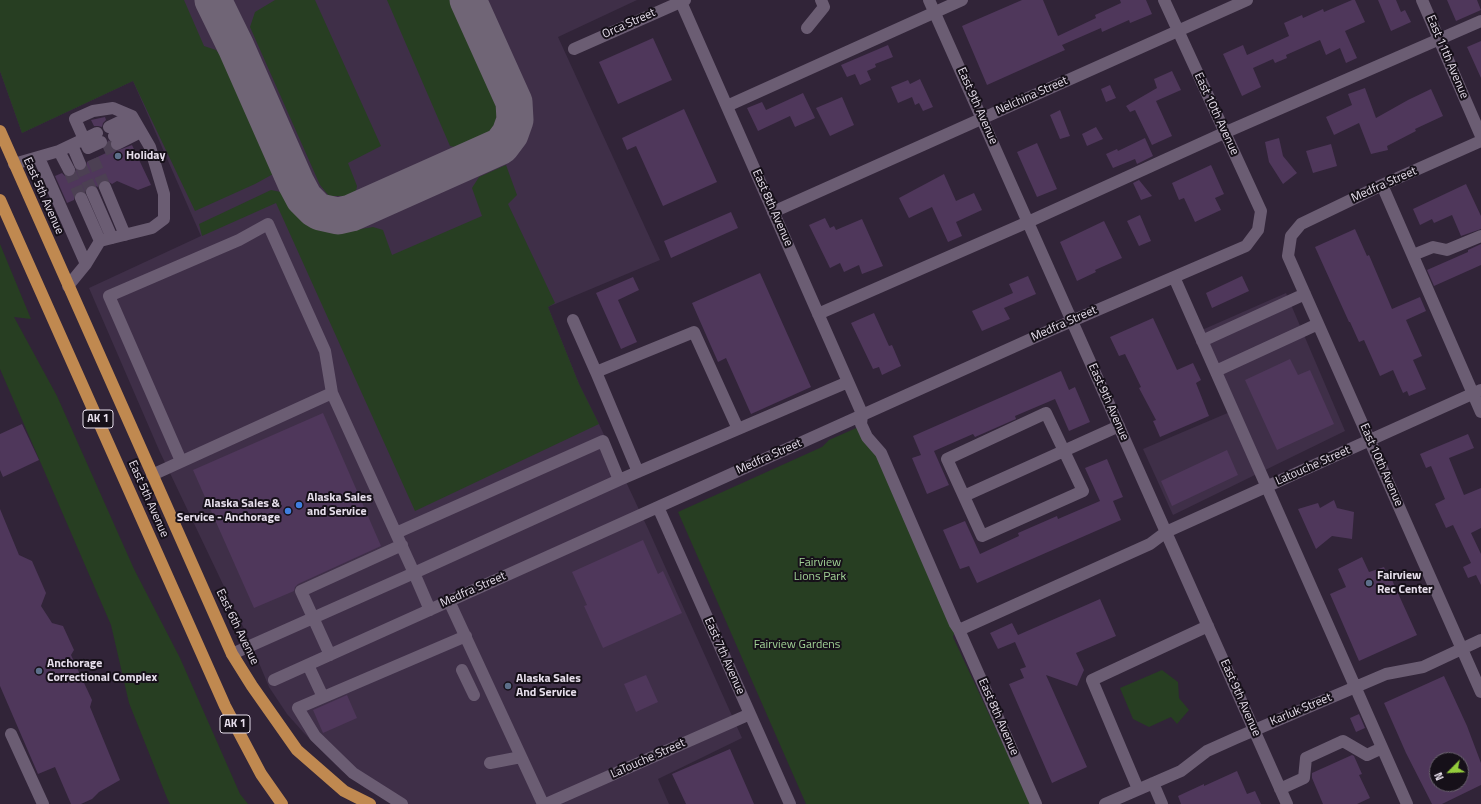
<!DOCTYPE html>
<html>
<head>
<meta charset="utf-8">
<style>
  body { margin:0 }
  #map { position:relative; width:1481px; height:804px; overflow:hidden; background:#312438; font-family:"Titillium Web",sans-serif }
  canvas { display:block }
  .north { position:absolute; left:1429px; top:752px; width:40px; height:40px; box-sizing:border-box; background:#161019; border:1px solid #69626d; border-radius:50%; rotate:246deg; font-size:11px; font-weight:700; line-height:16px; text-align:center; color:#e6deeb }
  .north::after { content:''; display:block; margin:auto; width:14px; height:18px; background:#94cc3c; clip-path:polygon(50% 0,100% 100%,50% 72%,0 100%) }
</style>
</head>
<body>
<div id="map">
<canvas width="1481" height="804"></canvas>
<div class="north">N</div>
</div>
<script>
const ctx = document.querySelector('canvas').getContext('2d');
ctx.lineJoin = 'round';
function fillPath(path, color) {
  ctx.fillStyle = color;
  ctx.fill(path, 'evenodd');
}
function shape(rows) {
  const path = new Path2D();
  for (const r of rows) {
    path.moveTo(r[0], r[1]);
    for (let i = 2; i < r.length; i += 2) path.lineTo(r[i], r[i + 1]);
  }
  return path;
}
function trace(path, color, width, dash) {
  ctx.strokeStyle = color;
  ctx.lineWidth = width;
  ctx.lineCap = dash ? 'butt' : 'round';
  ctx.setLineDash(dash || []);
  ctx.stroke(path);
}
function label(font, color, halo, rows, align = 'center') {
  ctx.font = font + ' "Titillium Web",sans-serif';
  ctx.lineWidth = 4;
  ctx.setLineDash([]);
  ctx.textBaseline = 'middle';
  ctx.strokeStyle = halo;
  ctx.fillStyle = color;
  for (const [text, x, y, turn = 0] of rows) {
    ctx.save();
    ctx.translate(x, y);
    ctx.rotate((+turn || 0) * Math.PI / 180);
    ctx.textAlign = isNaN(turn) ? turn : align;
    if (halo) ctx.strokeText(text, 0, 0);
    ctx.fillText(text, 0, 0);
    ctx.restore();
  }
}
fillPath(shape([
  [0,0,637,0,558,37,660,260,548,307,579,384,599,424,649,531,742,738,658,779,669,804,396,804,365,788,342,771,303,732,287,714,269,687,249,639,159,450,89,288,201,236,133,81,22,133,0,71],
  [1286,293,1345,431,1173,515,1143,449,1237,409,1202,330]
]), '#3f2f48');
fillPath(shape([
  [0,0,184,0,204,46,216,50,225,61,275,173,255,184,195,211,133,81,22,133,0,71],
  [275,0,315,0,381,146,348,163,357,186,356,191,348,196,329,196,320,185,250,27,255,12],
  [387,0,451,0,497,99,498,107,496,122,490,131,460,148,450,146],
  [506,165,517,195,508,204,555,303,548,307,579,384,599,424,415,511,276,203,202,236,199,224,271,190,286,193,297,212,307,222,325,230,343,232,373,227,383,230,392,255,482,216,472,188,479,177],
  [0,244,31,319,14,317,57,396,134,569,180,658,240,794,248,804,170,804,167,798,129,703,111,625,0,369],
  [863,425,957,623,953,637,1031,804,806,804,678,512,822,447,829,440],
  [1162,670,1178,682,1179,698,1189,710,1177,724,1171,717,1149,727,1133,719,1120,688]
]), '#273e22');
trace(shape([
  [213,0,236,47,296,183,304,198,315,209,320,212,338,216,351,213,501,146,510,134,515,120,514,102,468,0]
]), '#706576', 37);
fillPath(shape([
  [1022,0,1043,0,1058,36,1096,18,1095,15,1121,3,1120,0,1146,0,1152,14,1130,23,1129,20,1102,32,1101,28,1062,45,1065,50,987,85,962,26],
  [1352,0,1355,0,1365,22,1345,31,1357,58,1346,63,1340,48,1326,55,1320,40,1286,55,1287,58,1275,63,1273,59,1253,68,1261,87,1242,96,1223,54,1243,45,1247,55,1289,36,1284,23,1302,15,1303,18,1323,9,1324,12],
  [1378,0,1396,0,1401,12,1405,10,1411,22,1391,31],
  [1447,0,1477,0,1481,10,1456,21],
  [653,38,672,80,618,104,599,62],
  [1481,41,1481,78,1467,47],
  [888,45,893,57,875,64,876,67,867,71,871,80,860,85,855,74,847,77,841,65],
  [1172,71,1181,90,1156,101,1172,136,1152,145,1135,110,1130,112,1126,106,1157,88,1154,79],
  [920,79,933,107,923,111,919,103,915,105,912,97,898,103,891,87,908,80,910,84],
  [1110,85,1116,98,1106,102,1101,89],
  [1365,88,1376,118,1408,100,1431,89,1443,116,1415,129,1416,131,1387,146,1388,150,1371,154,1359,123,1334,135,1326,117,1352,105,1348,94],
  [803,93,815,118,795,127,790,116,758,131,747,108,762,102,766,110],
  [842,97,854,125,830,136,816,108],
  [684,109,717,182,663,206,636,146,627,150,622,138],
  [1060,110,1070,136,1060,139,1050,115],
  [105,117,106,120,103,123,102,127,98,126,94,126,91,120],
  [1096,127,1103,139,1087,146,1082,134],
  [1145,138,1153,156,1137,164,1135,159,1113,168,1106,154,1117,149,1118,151],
  [1279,138,1283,156,1297,173,1283,184,1269,162,1265,142],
  [108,140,110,142,111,148,116,151,132,145,151,185,138,190,117,181,112,184,106,180,102,180,99,183,98,187,93,185,89,185,86,188,85,192,78,191,75,194,74,200,67,203,55,176,62,173,65,176,69,177,75,174,76,170,83,171,86,168,87,162,106,153,104,149,107,146],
  [1037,143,1057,189,1037,197,1017,152],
  [1331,144,1337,166,1313,173,1306,151],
  [1211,165,1224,194,1215,198,1221,210,1195,222,1184,198,1179,200,1172,183],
  [944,174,956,201,974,193,982,210,956,222,962,236,948,242,932,207,909,218,899,198],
  [1139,180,1152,196,1141,200,1133,183],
  [1466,184,1481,216,1481,229,1461,236,1452,215,1434,223,1432,219,1420,225,1413,209],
  [731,212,738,228,671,258,664,241],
  [1140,215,1151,241,1139,246,1127,221],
  [825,218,830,228,834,226,836,230,862,219,883,266,862,274,859,265,844,272,840,263,830,268,809,225],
  [1104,221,1122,258,1095,270,1096,272,1077,281,1060,242],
  [1355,229,1367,256,1369,255,1392,309,1420,297,1426,311,1406,320,1422,356,1413,360,1426,389,1409,396,1407,391,1403,393,1393,370,1380,376,1364,340,1359,342,1350,322,1349,322,1315,247],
  [1481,244,1481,265,1434,286,1427,270,1468,252,1468,250],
  [760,273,811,387,751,414,726,358,718,362,692,303],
  [1028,276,1036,294,1004,308,1010,319,982,331,972,311,1013,293,1009,284],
  [1242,276,1249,291,1212,308,1206,293],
  [633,277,639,290,618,300,637,342,621,349,596,293],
  [874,313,889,346,892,345,901,366,882,375,879,367,873,369,851,323],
  [1153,318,1177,370,1193,363,1201,380,1196,383,1209,416,1160,437,1153,421,1156,420,1139,388,1141,387,1125,354,1119,356,1110,337],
  [1290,359,1298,375,1310,370,1334,424,1277,450,1245,380],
  [1061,371,1069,390,1075,387,1090,422,1069,431,1055,399,1015,416,1016,419,975,437,973,434,934,451,949,485,927,494,912,458,921,455,913,436],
  [323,413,381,546,298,584,295,587,294,591,254,608,193,470],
  [22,424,39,460,3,477,0,470,0,434],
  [1468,434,1474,448,1449,458,1464,495,1481,488,1481,528,1471,533,1481,554,1481,585,1476,575,1468,578,1463,567,1471,563,1453,525,1446,528,1435,504,1445,499,1431,466,1426,468,1420,454],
  [1227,450,1238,475,1172,506,1161,481],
  [1107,459,1123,497,1113,501,1121,520,977,583,969,566,960,569,943,530,965,521,980,554,1019,536,1018,533,1057,516,1058,519,1100,501,1085,468],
  [1334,500,1337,508,1354,512,1352,539,1332,536,1316,549,1298,509,1318,503,1320,508],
  [0,509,19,555,32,561,46,593,41,606,52,623,63,626,74,650,71,655,92,700,90,707,120,780,99,792,92,799,81,804,71,804,55,767,38,774,0,686],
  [643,540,658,574,663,571,682,613,603,648,584,606,587,605,572,572],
  [1362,557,1369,572,1384,567,1390,580,1392,580,1417,635,1359,661,1330,594,1346,587,1338,569],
  [1100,599,1116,636,1076,653,1084,670,1077,686,1046,675,1087,767,1052,783,1009,684,1024,678,1020,669,1026,667,1015,642,998,649,990,633,1012,623,1018,635],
  [646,675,658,702,636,712,624,684],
  [1444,676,1467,726,1481,763,1481,785,1442,804,1432,804,1406,753,1384,703],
  [1437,760,1461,760,1461,784,1437,784],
  [347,695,357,718,323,733,313,710],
  [1359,714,1365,728,1356,732,1350,718],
  [730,749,754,804,686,804,672,774],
  [1352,755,1354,756,1362,774,1359,775,1370,798,1357,804,1323,804,1312,778,1312,773],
  [1237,771,1247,794,1255,791,1261,804,1181,804,1178,796,1204,784,1204,786]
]), '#4f375b');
trace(shape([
  [104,150,117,144],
  [93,159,105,187],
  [80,164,92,192],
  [69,170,81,198]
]), '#4c4053', 12, [12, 6]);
trace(shape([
  [929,0,1287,804],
  [1422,0,1481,136],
  [681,2,860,409,862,415,861,424,867,437,881,453,955,624,959,630,1036,804],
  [807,28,824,7,821,0],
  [574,49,685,0],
  [727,106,962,0],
  [114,136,137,125],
  [1481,141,1382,185,1301,224,1291,236,1288,256,1481,692],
  [101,142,88,148,75,119,93,111,113,108,132,116],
  [117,144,141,132],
  [72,145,80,164],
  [59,151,97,133],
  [39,158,86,264],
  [14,164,59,151,69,170],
  [1382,185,1481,412],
  [105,187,125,235],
  [92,192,112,238],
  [773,212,1247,0],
  [100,241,152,228,164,219,164,194,150,147,132,116,109,127],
  [1413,255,1433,247,1447,250,1481,236],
  [1174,277,1407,804],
  [68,286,86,264,100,241,81,198],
  [818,314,1028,222,1224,133,1481,21],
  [573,320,596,372],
  [1202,341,1305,294],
  [1216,371,1318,324],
  [1046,413,1083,491,982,536,947,459,1046,413],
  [181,461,109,296,239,240,268,224,325,351,332,393],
  [638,472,596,372,694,332,738,429],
  [152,475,332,393,414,573,232,654],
  [619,480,848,382],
  [964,496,1119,426],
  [658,507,790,804],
  [396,533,603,441,619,480,414,573,430,610],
  [449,601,543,804],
  [959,630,1150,544,1166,532,1481,390],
  [330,655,301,591,402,545],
  [308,665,323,697],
  [462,670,474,695],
  [274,680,1051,330,1246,246,1258,230,1261,211,1164,0],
  [11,734,43,804],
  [490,763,521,757],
  [1153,783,1162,804],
  [1138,789,1092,680,1208,626],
  [1280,789,1304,778,1306,758,1343,741,1367,755,1382,748],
  [402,804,353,773,315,736,298,708,466,636],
  [546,804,750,714],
  [1105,804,1181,771,1207,751,1236,738,1386,674,1423,667,1481,640]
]), '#6b5d73', 12);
trace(shape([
  [0,131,232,654,252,686,297,750,344,791,370,804],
  [0,200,225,706,261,774,282,804]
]), '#c08950', 12);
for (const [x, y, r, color] of [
  [118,156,4,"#5c6f8a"],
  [299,505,4,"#3f7fe0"],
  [288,511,4,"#3f7fe0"],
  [1369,583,4,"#5c6f8a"],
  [39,671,4,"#5c6f8a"],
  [508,686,4,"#5c6f8a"]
]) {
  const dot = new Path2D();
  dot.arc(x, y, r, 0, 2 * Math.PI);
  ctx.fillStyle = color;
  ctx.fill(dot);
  trace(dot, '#161019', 1.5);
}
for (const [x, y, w] of [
  [98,419,30],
  [235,724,30]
]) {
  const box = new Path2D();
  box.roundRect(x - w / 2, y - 9, w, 18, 3);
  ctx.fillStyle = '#161019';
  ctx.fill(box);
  trace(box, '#e6deeb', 1);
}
label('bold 11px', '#e6deeb', null, [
  ["AK 1",98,419],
  ["AK 1",235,724]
]);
label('12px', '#e6deeb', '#161019', [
  ["Orca Street",629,24,-24],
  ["East 11th Avenue",1447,57,67],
  ["Nelchina Street",1032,96,-24],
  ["East 9th Avenue",977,106,66],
  ["East 10th Avenue",1216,114,65],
  ["Medfra Street",1384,185,-24],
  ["East 5th Avenue",43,196,66],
  ["East 8th Avenue",772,208,66],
  ["Medfra Street",1064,324,-24],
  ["East 9th Avenue",1108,402,66],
  ["Medfra Street",769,457,-24],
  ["East 10th Avenue",1381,465,66],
  ["Latouche Street",1313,466,-24],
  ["East 5th Avenue",148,499,66],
  ["Medfra Street",473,590,-24],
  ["East 6th Avenue",237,627,64],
  ["East 7th Avenue",724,656,66],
  ["East 9th Avenue",1240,698,66],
  ["Karluk Street",1301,710,-23],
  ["East 8th Avenue",998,717,66],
  ["LaTouche Street",648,759,-24]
]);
label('bold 12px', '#e6deeb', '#161019', [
  ["Holiday",126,156],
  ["Alaska Sales",307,498],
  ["and Service",307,512],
  ["Alaska Sales &",280,504,"right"],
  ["Service - Anchorage",280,518,"right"],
  ["Fairview",1377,576],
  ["Rec Center",1377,590],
  ["Anchorage",47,664],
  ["Correctional Complex",47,678],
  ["Alaska Sales",516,679],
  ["And Service",516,693]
], 'left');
label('12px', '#a1d296', '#161019', [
  ["Fairview",820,563],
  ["Lions Park",820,577],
  ["Fairview Gardens",797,645]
]);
</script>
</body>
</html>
